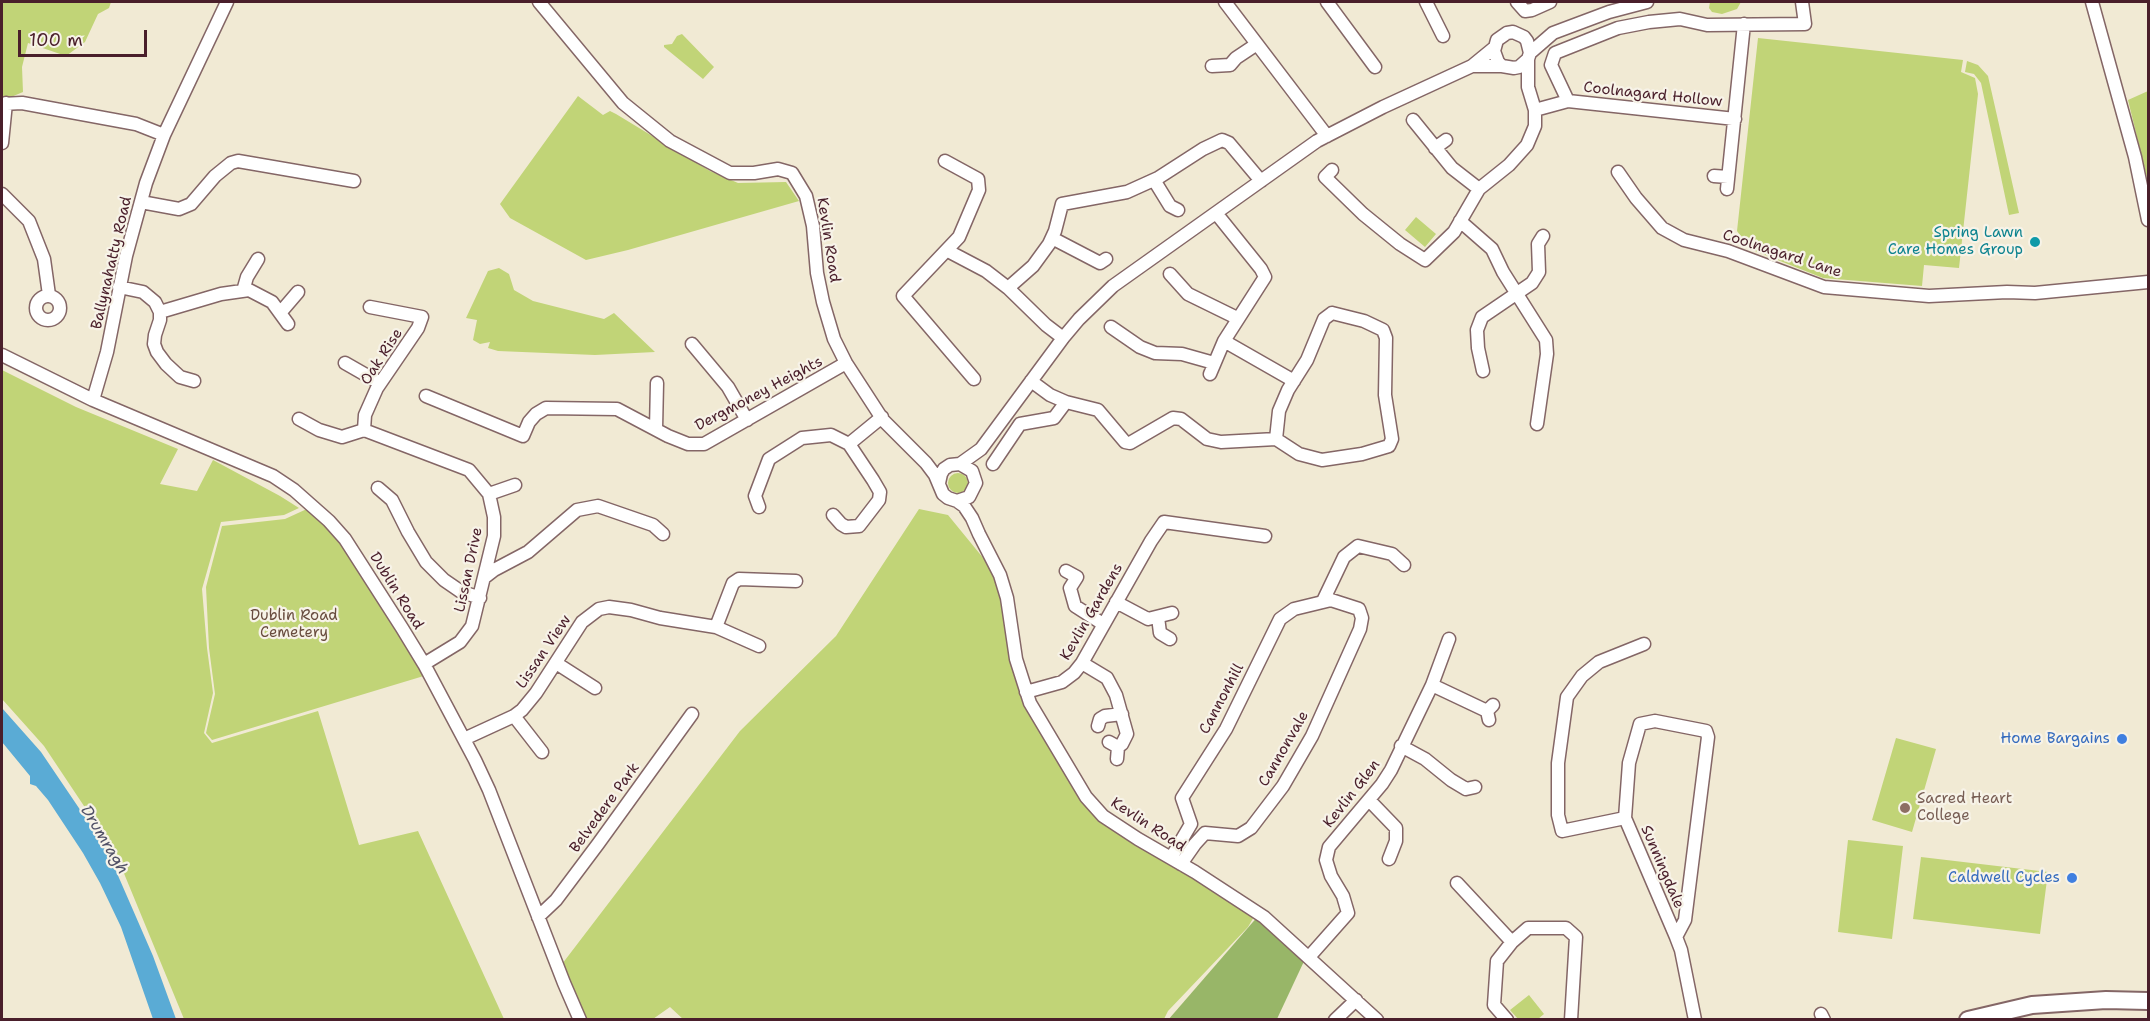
<!DOCTYPE html>
<html>
<head>
<meta charset="utf-8">
<style>
  body { margin:0 }
  #map { position:relative; width:2150px; height:1021px; overflow:hidden; background:#f1ead4; font-family:"Shantell Sans",sans-serif }
  canvas { display:block }
  .frame { position:absolute; inset:0; border:3px solid #4a1f2b; pointer-events:none }
  .scale { position:absolute; left:18px; top:30px; width:129px; height:27px; box-sizing:border-box; border:3px solid #4a1f2b; border-top:0; padding-left:8px; font-size:18px; line-height:21px; white-space:nowrap; color:#4a1f2b; -webkit-text-stroke:4px #f7f3e8; paint-order:stroke }
</style>
</head>
<body>
<div id="map">
<canvas width="2150" height="1021"></canvas>
<div class="frame"></div>
<div class="scale">100 m</div>
</div>
<script>
const ctx = document.querySelector('canvas').getContext('2d');
ctx.lineJoin = 'round';
function fillPath(path, color) {
  ctx.fillStyle = color;
  ctx.fill(path, 'evenodd');
}
function shape(rows) {
  const path = new Path2D();
  for (const r of rows) {
    if (r.length === 3) {
      path.moveTo(r[0] + r[2], r[1]);
      path.arc(r[0], r[1], r[2], 0, 2 * Math.PI);
      continue;
    }
    path.moveTo(r[0], r[1]);
    for (let i = 2; i < r.length; i += 2) path.lineTo(r[i], r[i + 1]);
  }
  return path;
}
function trace(path, color, width, dash) {
  ctx.strokeStyle = color;
  ctx.lineWidth = width;
  ctx.lineCap = dash ? 'butt' : 'round';
  ctx.setLineDash(dash || []);
  ctx.stroke(path);
}
function label(font, color, halo, rows, align = 'center') {
  ctx.font = font + ' "Shantell Sans",sans-serif';
  ctx.lineWidth = 4.5;
  ctx.setLineDash([]);
  ctx.textBaseline = 'middle';
  ctx.strokeStyle = halo;
  ctx.fillStyle = color;
  for (const [text, x, y, turn = 0] of rows) {
    ctx.save();
    ctx.translate(x, y);
    ctx.rotate((+turn || 0) * Math.PI / 180);
    ctx.textAlign = isNaN(turn) ? turn : align;
    if (halo) ctx.strokeText(text, 0, 0);
    ctx.fillText(text, 0, 0);
    ctx.restore();
  }
}
fillPath(shape([
  [2,2,111,2,109,8,98,14,85,42,66,56,28,43,22,67,23,92,11,97,2,97],
  [1710,2,1741,2,1737,9,1722,14,1712,12,1709,8],
  [682,34,714,67,703,79,664,47,664,45,672,44,677,36],
  [1758,38,1963,60,1961,72,1975,78,1978,94,1959,268,1924,265,1922,286,1823,278,1750,249,1737,231],
  [1967,61,1978,65,1988,76,2019,213,2009,215,1981,83,1974,74,1965,72],
  [2148,91,2148,182,2128,100],
  [578,96,603,115,610,111,616,114,710,171,738,183,786,182,799,201,628,250,586,260,510,218,500,204],
  [1416,217,1436,234,1425,247,1405,230],
  [499,268,509,274,514,290,533,301,604,319,614,313,655,352,595,355,498,351,488,348,490,342,480,344,473,340,477,320,466,318,488,271],
  [2,370,76,407,178,449,160,484,197,491,213,460,280,496,299,508,284,515,221,522,202,589,207,648,213,693,204,733,212,743,318,711,359,845,418,831,504,1019,184,1019,116,854,44,746,2,699],
  [958,483,10],
  [309,508,341,542,427,675,212,740,206,733,215,694,209,648,206,587,222,526,285,519],
  [919,509,948,515,984,559,995,576,1024,701,1032,718,1097,818,1115,832,1170,862,1255,915,1248,927,1168,1011,1164,1019,684,1020,670,1007,653,1019,580,1019,559,968,740,731,836,636],
  [1896,738,1936,749,1912,832,1872,820],
  [1848,840,1903,846,1892,939,1838,932],
  [1921,857,2048,872,2040,934,1913,919],
  [1529,995,1544,1014,1538,1019,1518,1019,1510,1010]
]), '#c1d477');
fillPath(shape([
  [1259,915,1306,957,1277,1019,1168,1020]
]), '#98b668');
fillPath(shape([
  [2,708,41,752,106,848,153,956,176,1019,153,1019,121,927,100,883,83,853,48,800,36,786,30,784,30,776,2,742]
]), '#5aabd5');
const minor = shape([
  [539,2,623,103,670,141,730,173,754,173,778,169,792,173,806,196,813,226,817,273,823,302,834,339,846,363,883,420,926,463,935,475,943,494,948,498,957,501,969,497,976,483,972,471,960,464],
  [1225,2,1327,136],
  [1327,2,1375,67],
  [1426,2,1443,36],
  [1517,2,1525,11,1532,10,1550,2],
  [2092,2,2135,157,2148,220],
  [1530,53,1553,33,1609,12,1647,2],
  [1212,66,1230,65,1236,58,1257,44],
  [1472,66,1502,66,1514,68,1519,67,1528,59,1530,53,1527,41,1524,37,1513,32,1507,33,1497,40,1494,51,1498,62,1502,66],
  [1568,101,1551,65,1555,53,1618,28,1649,22,1680,19,1707,25,1805,24,1802,2],
  [2,104,22,103,136,124,164,135],
  [1535,110,1568,101,1735,119],
  [1413,120,1452,168,1479,189],
  [2,143,6,103],
  [1435,148,1446,140],
  [945,161,978,179,979,190,959,237,903,296,974,379],
  [1332,170,1325,177,1363,214,1400,244,1425,260,1454,232,1479,189,1509,165,1527,145,1535,126,1535,110,1528,87,1528,59],
  [1618,172,1636,198,1662,228,1684,240,1728,251,1824,287,1929,296,2007,292,2035,293,2148,282],
  [1714,176,1728,177],
  [1154,180,1170,206,1178,210],
  [1727,189,1744,24],
  [2,194,29,221,44,259,49,295],
  [141,202,179,209,191,204,215,176,231,163,238,161,354,181],
  [1460,221,1492,249,1503,272,1546,340,1547,354,1537,424],
  [1052,238,1100,263,1106,259],
  [948,251,986,271,1008,288,1046,325,1063,338],
  [1170,274,1188,294,1237,318],
  [119,287,143,292,155,302,160,312,160,320,155,335,154,344,157,352,166,364,180,377,194,381],
  [1008,288,1033,266,1049,244,1055,231,1062,204,1127,192,1158,178,1203,149,1222,140,1229,143,1261,181],
  [243,291,247,277,258,259],
  [48,308,12],
  [160,312,221,294,249,290,272,302,288,324],
  [280,313,298,292],
  [1332,313,1364,321,1383,330,1386,338,1385,395,1392,439,1389,446,1362,454,1322,460,1299,454,1276,439,1279,411,1288,390,1307,360,1324,319,1332,313],
  [1111,327,1140,347,1155,353,1182,354,1214,363],
  [1224,341,1294,381],
  [692,344,728,387,747,420],
  [2,355,93,400,273,476,294,490,329,521,345,539,402,628,424,664,475,760,489,790,564,983,580,1020],
  [345,363,380,383],
  [1483,371,1478,348,1477,330,1482,317,1532,283,1539,272,1538,244,1543,236],
  [1210,374,1224,341,1265,277,1261,269,1216,213],
  [1031,381,1050,395,1066,402,1098,410,1125,442,1130,443,1173,418,1181,419,1207,439,1221,442,1276,439],
  [426,396,523,436,529,422,536,414,546,408,617,409,668,436,688,444,704,444,846,363],
  [93,400,107,352,126,256,146,183,164,135,227,2],
  [299,419,319,430,342,437,364,430],
  [656,429,657,383],
  [364,430,469,470,489,494,494,517,494,536,472,626,460,642,424,664],
  [364,430,365,415,377,388,418,328,422,317,370,307],
  [993,464,1020,424,1054,418,1066,402],
  [939,483,941,474,944,469,950,465,960,464,981,449,1063,338,1079,319,1113,286,1317,141,1383,107,1472,66,1494,48],
  [378,488,392,500,408,532,426,562,444,580,460,591,480,598],
  [489,494,515,485],
  [957,501,964,506,972,518,979,534,1000,575,1007,598,1016,659,1030,703,1086,797,1103,816,1138,839,1195,872,1264,917,1377,1020],
  [759,507,755,496,769,459,802,438,831,435,849,444,882,417],
  [833,515,841,524,846,527,859,526,879,500,880,492,873,480,849,444],
  [1066,571,1077,577,1070,588,1075,606,1103,624],
  [485,577,494,570,528,552,577,510,598,506,653,525,663,534],
  [1323,601,1344,557,1358,546,1392,554,1404,565],
  [1116,602,1148,619,1172,613],
  [1158,617,1160,633,1170,639],
  [716,627,733,583,739,579,796,581],
  [556,663,595,688],
  [1082,663,1107,678,1116,695,1127,734,1122,744,1118,747],
  [1432,685,1487,711],
  [1026,692,1062,682,1074,673,1082,663,1151,541,1164,522,1265,536],
  [514,716,542,752],
  [1489,720,1487,711,1493,705],
  [1098,726,1100,719,1105,716,1122,714],
  [464,739,514,716,522,710,536,693,582,622,599,609,609,607,631,610,660,618,716,627,759,646],
  [1109,742,1118,747,1117,759],
  [1401,746,1425,759,1451,780,1466,789,1475,787],
  [1369,800,1396,828,1396,841,1389,859],
  [1625,818,1562,831,1558,815,1558,763,1567,697,1582,676,1599,662,1644,644],
  [1171,858,1191,824,1182,798,1226,729,1280,619,1294,609,1331,600,1359,609,1362,618,1360,629,1312,736,1283,786,1251,828,1238,836,1205,833,1195,844,1181,864],
  [1457,883,1512,942],
  [538,917,556,900,598,844,692,714],
  [1676,937,1685,920,1708,737,1706,731,1655,721,1640,724,1629,763,1625,818,1676,937,1681,950,1695,1020],
  [1309,957,1348,913,1343,896,1331,876,1326,860,1329,847,1382,784,1391,770,1432,685,1449,639],
  [1821,1014,1824,1020],
  [1335,1020,1356,1000],
  [1507,1020,1494,1005,1497,961,1512,942,1528,928,1566,928,1576,937,1571,1020]
]);
const highway = shape([
  [1968,1020,2032,1005,2106,1000,2148,1001]
]);
trace(minor, '#846666', 15);
trace(highway, '#846666', 20);
trace(minor, '#fff', 12);
trace(highway, '#fff', 16);
for (const [x, y, r, color] of [
  [2035,242,6,"#0f9aa8"],
  [2122,739,6,"#3f7fe0"],
  [1905,808,6,"#8d6e63"],
  [2072,878,6,"#3f7fe0"]
]) {
  const dot = new Path2D();
  dot.arc(x, y, r, 0, 2 * Math.PI);
  ctx.fillStyle = color;
  ctx.fill(dot);
  trace(dot, '#f7f3e8', 2);
}
label('15px', '#4a1f2b', '#f7f3e8', [
  ["Coolnagard Hollow",1653,95,6],
  ["Kevlin Road",828,240,81],
  ["Coolnagard Lane",1782,254,18],
  ["Ballynahatty Road",112,263,-77],
  ["Oak Rise",382,357,-57],
  ["Dergmoney Heights",759,394,-28],
  ["Lissan Drive",469,570,-78],
  ["Dublin Road",396,591,58],
  ["Kevlin Gardens",1092,612,-60],
  ["Lissan View",544,652,-56],
  ["Cannonhill",1222,699,-62],
  ["Cannonvale",1284,749,-60],
  ["Kevlin Glen",1352,794,-52],
  ["Belvedere Park",605,808,-54],
  ["Kevlin Road",1148,825,33],
  ["Sunningdale",1662,867,67]
]);
label('15px', '#0d838f', '#f7f3e8', [
  ["Spring Lawn",2023,233],
  ["Care Homes Group",2023,250]
], 'right');
label('15px', '#684c3e', '#f7f3e8', [
  ["Dublin Road",294,616],
  ["Cemetery",294,633]
]);
label('15px', '#366cbe', '#f7f3e8', [
  ["Home Bargains",2110,739],
  ["Caldwell Cycles",2060,878]
], 'right');
label('15px', '#785e54', '#f7f3e8', [
  ["Sacred Heart",1917,799],
  ["College",1917,816]
], 'left');
label('italic 16px', '#505066', '#f7f3e8', [
  ["Drumragh",104,840,59]
]);
</script>
</body>
</html>
